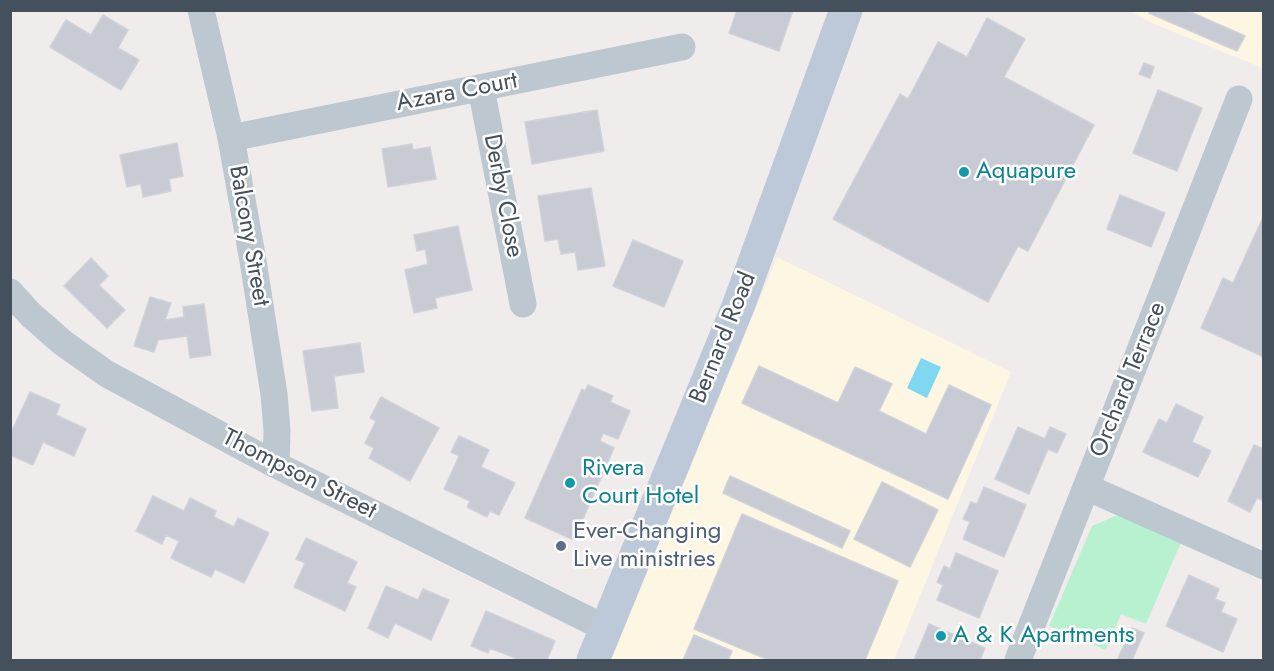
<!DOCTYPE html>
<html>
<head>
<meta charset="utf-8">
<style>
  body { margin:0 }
  #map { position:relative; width:1274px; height:671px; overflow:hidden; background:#f0ecec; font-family:Jost,sans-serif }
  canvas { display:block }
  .frame { position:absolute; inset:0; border:12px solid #44505b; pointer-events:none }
</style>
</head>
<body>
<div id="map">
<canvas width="1274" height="671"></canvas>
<div class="frame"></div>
</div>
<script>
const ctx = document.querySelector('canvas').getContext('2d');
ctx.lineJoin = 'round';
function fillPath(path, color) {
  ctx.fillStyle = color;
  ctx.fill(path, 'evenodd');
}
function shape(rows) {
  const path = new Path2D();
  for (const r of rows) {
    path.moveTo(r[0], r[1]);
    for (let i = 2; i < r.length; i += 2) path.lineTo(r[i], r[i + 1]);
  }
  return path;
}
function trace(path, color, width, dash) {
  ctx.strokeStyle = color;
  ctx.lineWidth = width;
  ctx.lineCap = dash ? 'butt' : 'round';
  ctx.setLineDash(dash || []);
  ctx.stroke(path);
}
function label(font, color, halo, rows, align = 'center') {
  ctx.font = font + ' Jost,sans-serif';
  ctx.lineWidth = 5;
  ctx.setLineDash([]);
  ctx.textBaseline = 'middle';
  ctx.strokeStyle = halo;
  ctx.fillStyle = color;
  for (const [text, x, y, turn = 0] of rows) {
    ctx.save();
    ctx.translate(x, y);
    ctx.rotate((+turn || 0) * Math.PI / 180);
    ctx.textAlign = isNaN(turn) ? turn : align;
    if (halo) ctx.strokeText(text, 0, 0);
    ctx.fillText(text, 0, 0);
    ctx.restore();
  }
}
fillPath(shape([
  [1129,11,1263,11,1263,68,1154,24],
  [777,257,1011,372,894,660,611,660]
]), '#fdf6e3');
fillPath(shape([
  [1120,514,1182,540,1146,624,1121,614,1106,650,1049,626,1092,526]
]), '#b7f1cf');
fillPath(shape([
  [921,358,941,367,927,398,907,388]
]), '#80d7f2');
const building = shape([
  [737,10,793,10,779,51,729,33,737,10],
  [1151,10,1186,10,1245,36,1237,51,1149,13,1151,10],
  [103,15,128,30,118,48,139,60,121,90,50,47,66,20,91,35,103,15],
  [987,18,1025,39,1004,77,1094,125,1028,251,1018,246,988,302,833,219,900,94,908,99,938,42,967,57,987,18],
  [1144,63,1154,67,1150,78,1139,74,1144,63],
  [1158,90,1202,108,1177,171,1133,153,1158,90],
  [597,110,604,151,532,164,525,122,597,110],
  [177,143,183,176,169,179,171,191,143,197,141,184,127,187,120,155,177,143],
  [412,144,413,150,430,147,436,179,388,187,382,149,412,144],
  [591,188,605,266,578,270,575,252,561,254,558,239,545,241,538,196,591,188],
  [1120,195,1165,213,1151,247,1107,229,1120,195],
  [1264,215,1264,357,1201,328,1223,278,1233,283,1264,215],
  [458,226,472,290,435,298,437,308,414,313,405,270,428,264,425,249,417,251,414,235,458,226],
  [633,240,683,261,664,307,613,286,633,240],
  [91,258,108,276,99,285,125,310,107,328,64,286,91,258],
  [150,297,171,303,165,320,184,317,183,307,204,304,211,355,190,358,187,336,158,340,154,352,134,346,150,297],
  [360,343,364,372,334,376,338,408,312,411,303,351,360,343],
  [759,366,838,403,855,367,892,384,879,411,926,434,949,385,991,405,948,499,742,403,759,366],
  [588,385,613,396,610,402,630,411,618,439,603,433,600,441,614,448,574,540,525,518,582,389,585,391,588,385],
  [30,392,60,405,56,415,86,429,74,456,43,442,33,465,10,455,10,435,30,392],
  [381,397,439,428,410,481,369,458,374,448,365,443,376,421,370,418,381,397],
  [1176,404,1203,417,1192,442,1211,451,1198,477,1143,452,1159,419,1167,423,1176,404],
  [1018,427,1045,439,1050,427,1066,434,1057,453,1048,449,1029,494,995,479,1018,427],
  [459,436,489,450,481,467,515,483,499,515,490,511,487,517,467,507,470,501,444,489,459,456,451,452,459,436],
  [1254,445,1264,449,1264,501,1257,498,1250,512,1228,501,1254,445],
  [730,476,850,531,842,548,723,493,730,476],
  [882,482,938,510,910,567,854,539,882,482],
  [984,487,1026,505,1004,557,963,539,970,522,963,519,971,502,977,504,984,487],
  [153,496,184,511,190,498,216,511,214,517,234,527,238,518,269,533,244,583,215,569,211,577,171,558,179,541,166,535,162,544,136,531,153,496],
  [742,514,898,581,865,660,769,660,694,629,742,514],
  [306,538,357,562,347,583,356,587,345,611,294,587,305,563,296,559,306,538],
  [956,553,998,571,979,618,937,600,943,585,937,582,944,566,950,569,956,553],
  [1189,575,1219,589,1215,599,1225,603,1221,612,1237,619,1223,652,1166,626,1189,575],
  [386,586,418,600,423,589,449,600,431,640,395,623,388,638,368,628,386,586],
  [486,611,555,641,547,660,520,660,490,648,488,653,471,646,486,611],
  [929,624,985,648,980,660,914,660,929,624],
  [1132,628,1144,633,1132,660,1117,660,1132,628],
  [694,635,732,651,728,660,683,660,694,635]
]);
fillPath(building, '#c8cbd3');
trace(building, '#d0d2d9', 1.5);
trace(shape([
  [201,10,231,138,253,261,274,394,277,431,276,465],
  [481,88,523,304],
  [231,138,682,47],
  [10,292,31,315,63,343,107,374,276,465,607,629],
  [1086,487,1264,566],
  [1018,660,1239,99]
]), '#bcc7d0', 27);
trace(shape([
  [593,660,739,304,846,10]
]), '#bdc9d8', 33);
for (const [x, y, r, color] of [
  [964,172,6,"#0f9aa8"],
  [570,483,6,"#0f9aa8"],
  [561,546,6,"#5c6f8a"],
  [941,636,6,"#0f9aa8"]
]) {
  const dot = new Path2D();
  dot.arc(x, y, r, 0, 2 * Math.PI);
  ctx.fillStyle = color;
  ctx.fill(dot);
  trace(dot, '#fff', 2);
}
label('24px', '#44505b', '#fff', [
  ["Azara Court",457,93,-11],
  ["Derby Close",502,196,79],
  ["Balcony Street",248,236,80],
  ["Bernard Road",724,338,-68],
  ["Orchard Terrace",1129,380,-68],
  ["Thompson Street",299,475,27]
]);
label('24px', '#0d838f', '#fff', [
  ["Aquapure",976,172],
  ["Rivera",582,469],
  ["Court Hotel",582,497],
  ["A & K Apartments",953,636]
], 'left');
label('24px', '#4e5e75', '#fff', [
  ["Ever-Changing",573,532],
  ["Live ministries",573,560]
], 'left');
</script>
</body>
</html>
